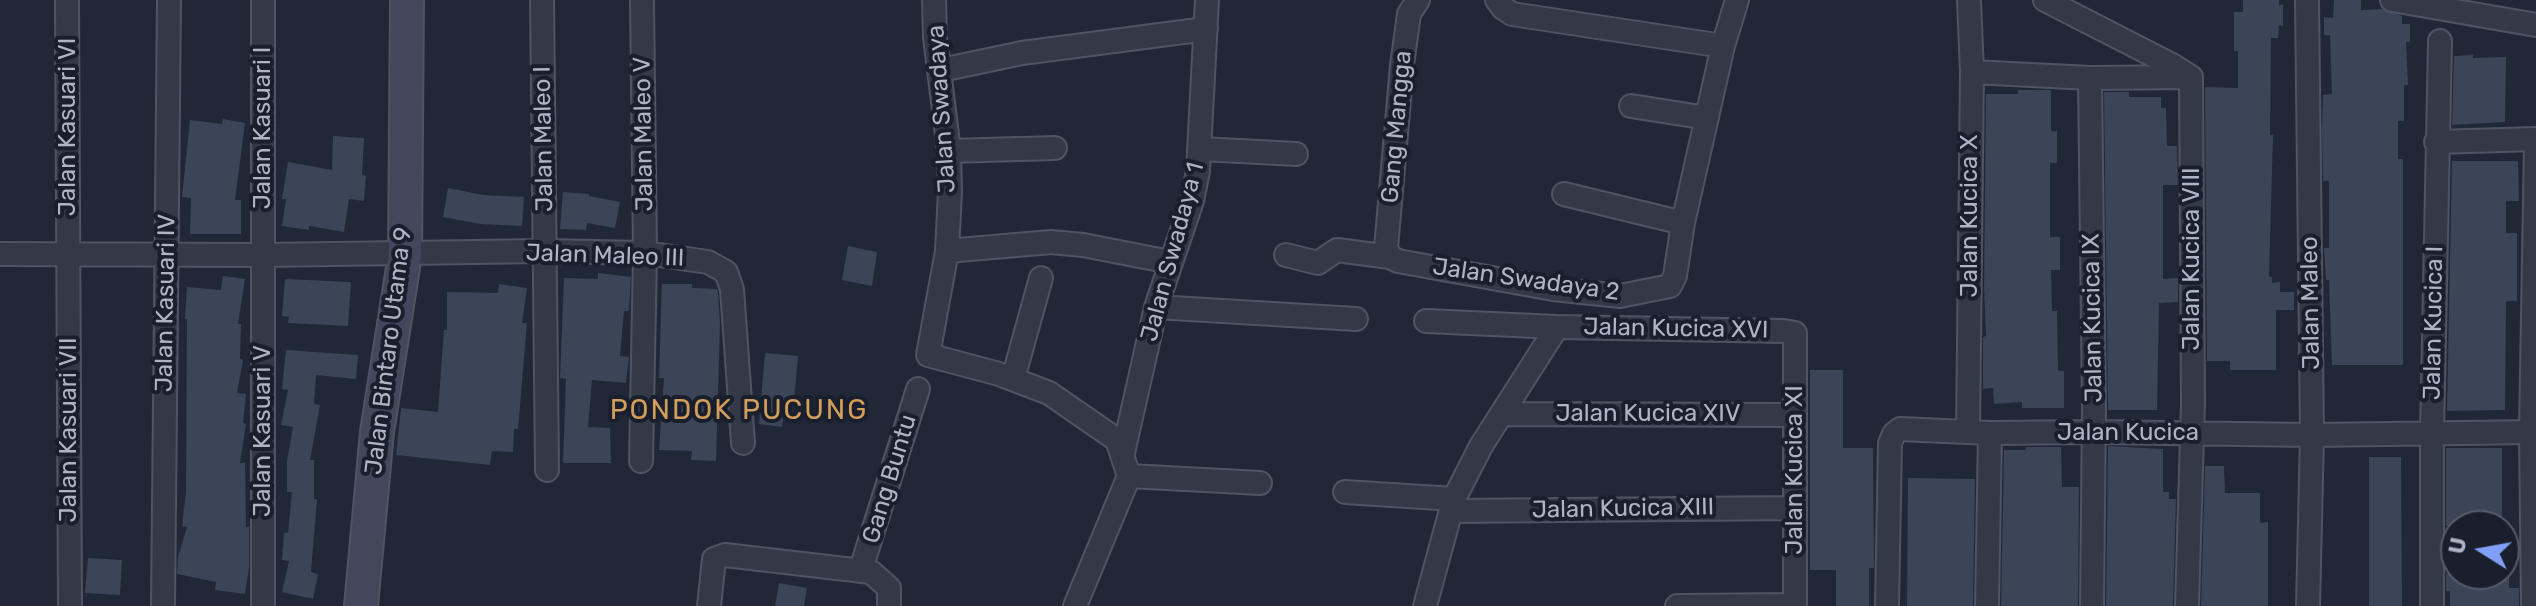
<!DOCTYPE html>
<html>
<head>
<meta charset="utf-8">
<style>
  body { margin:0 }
  #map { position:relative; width:2536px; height:606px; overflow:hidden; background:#202737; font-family:Rubik,sans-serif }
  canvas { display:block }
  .north { position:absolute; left:2440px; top:510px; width:80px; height:80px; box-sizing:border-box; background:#191f2c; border:2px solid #555b69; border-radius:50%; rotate:281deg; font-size:22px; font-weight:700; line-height:32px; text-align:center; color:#aeb4c4 }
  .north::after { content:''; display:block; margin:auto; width:28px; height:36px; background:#819ff6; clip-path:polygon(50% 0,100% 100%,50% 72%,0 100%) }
</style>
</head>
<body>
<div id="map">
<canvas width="2536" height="606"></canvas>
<div class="north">U</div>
</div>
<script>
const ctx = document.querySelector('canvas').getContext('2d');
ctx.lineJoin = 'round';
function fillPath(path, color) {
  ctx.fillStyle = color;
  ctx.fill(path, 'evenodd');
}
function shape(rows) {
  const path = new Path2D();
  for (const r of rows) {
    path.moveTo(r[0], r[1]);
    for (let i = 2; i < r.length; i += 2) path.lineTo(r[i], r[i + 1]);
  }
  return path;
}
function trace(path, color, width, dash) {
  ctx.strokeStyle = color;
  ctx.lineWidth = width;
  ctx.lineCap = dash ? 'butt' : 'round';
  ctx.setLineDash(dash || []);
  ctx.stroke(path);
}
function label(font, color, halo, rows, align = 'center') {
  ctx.font = font + ' Rubik,sans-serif';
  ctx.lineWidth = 8;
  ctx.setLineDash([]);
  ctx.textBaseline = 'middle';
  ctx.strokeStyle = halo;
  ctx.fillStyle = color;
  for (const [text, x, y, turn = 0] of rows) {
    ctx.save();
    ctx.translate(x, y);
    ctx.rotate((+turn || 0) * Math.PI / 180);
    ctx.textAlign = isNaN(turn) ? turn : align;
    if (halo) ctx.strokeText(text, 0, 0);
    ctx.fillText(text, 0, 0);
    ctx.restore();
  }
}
fillPath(shape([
  [2243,0,2279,0,2279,5,2283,5,2283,26,2279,25,2278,38,2271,38,2270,135,2273,135,2269,277,2272,277,2272,283,2280,282,2280,292,2294,292,2294,310,2276,310,2276,370,2230,370,2230,361,2207,361,2205,87,2238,88,2238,51,2234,51,2234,12,2243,12],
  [2334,0,2361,0,2361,10,2382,9,2402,16,2402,24,2410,24,2410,42,2406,42,2408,85,2404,85,2404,121,2398,121,2398,159,2403,159,2403,365,2332,365,2329,280,2326,280,2324,251,2324,248,2329,248,2329,181,2323,181,2322,129,2323,95,2332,94,2330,35,2324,35,2324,17,2333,18],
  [2473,55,2473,58,2506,57,2505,122,2452,125,2454,56],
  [2018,90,2051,90,2051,131,2057,131,2057,163,2050,163,2050,237,2060,237,2060,270,2051,270,2052,311,2057,311,2058,371,2064,371,2064,408,2022,408,2022,402,1994,404,1993,388,1983,389,1983,337,1986,336,1984,287,1986,94,2018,94],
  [2104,92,2129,92,2129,97,2161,97,2161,108,2166,108,2167,146,2177,146,2178,185,2163,185,2163,279,2178,278,2178,302,2159,303,2157,410,2108,410],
  [223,119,245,123,235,200,241,200,241,234,190,234,191,198,182,197,190,120,222,124],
  [333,136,364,138,362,175,366,176,364,201,349,199,344,232,309,226,309,230,282,226,286,199,282,199,288,162,332,170],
  [2452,161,2518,161,2519,201,2506,201,2506,233,2517,233,2517,301,2506,301,2505,410,2447,411],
  [448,188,483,195,524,197,522,226,480,224,443,217],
  [563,192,589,194,589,196,620,202,615,228,587,223,586,230,560,229],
  [848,246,877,252,872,286,842,280],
  [598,273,631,277,629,311,624,311,620,356,629,357,626,383,592,380,588,427,610,428,611,463,563,463,566,379,560,378,564,278,598,279],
  [223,276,245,279,238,324,241,324,240,359,243,360,237,393,246,394,243,423,246,424,240,463,245,463,246,527,249,527,249,568,245,594,215,590,216,582,177,574,178,557,187,527,182,526,186,491,187,319,185,319,187,287,221,290],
  [285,279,351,282,348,326,288,323,289,317,282,316],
  [499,284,527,288,522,323,527,323,518,429,514,429,513,452,492,451,490,465,396,455,401,408,438,412,444,330,447,330,447,292,498,293],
  [662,284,692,284,692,288,717,289,718,292,720,324,716,461,691,460,692,451,659,450,664,378,659,378],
  [286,350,358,355,356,379,316,375,314,404,320,405,310,460,314,460,314,499,317,499,311,572,318,574,313,599,282,592,289,561,282,560,284,533,288,533,292,492,287,492,287,461,293,427,281,425,288,390,282,389],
  [765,353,798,356,794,401,786,400,782,427,759,424],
  [1810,370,1843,370,1843,448,1873,448,1874,568,1869,568,1869,606,1836,606,1836,570,1810,570],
  [2108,446,2163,449,2163,492,2169,492,2169,499,2176,499,2173,606,2106,606],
  [2026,447,2061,447,2062,487,2079,487,2078,606,2001,606,2004,450,2026,450],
  [2446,448,2502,448,2502,526,2446,526],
  [2369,457,2401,457,2402,606,2369,606],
  [2205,466,2224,466,2225,493,2260,493,2260,523,2268,522,2268,606,2201,606],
  [1908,478,1975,479,1973,606,1907,606],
  [88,558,122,560,120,595,85,593],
  [2446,574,2509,574,2509,588,2519,588,2519,606,2450,606,2450,591,2446,591],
  [779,583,807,588,804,606,775,606]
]), '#3c4457');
const street = shape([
  [67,0,70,606],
  [542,0,547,470],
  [934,0,935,38,949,151,950,192,947,251,928,355,999,374,1049,393,1117,440,1129,476,1075,606],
  [1497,0,1503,8,1512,14,1723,46],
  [2045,0,2172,65,2191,77,2193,402,2187,606],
  [2307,0,2312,435,2308,606],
  [2392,0,2536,25],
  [941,70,1022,53,1206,29],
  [1972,72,2090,78,2190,77],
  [2090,78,2094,409,2092,606],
  [1631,106,1707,118],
  [2436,142,2536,139],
  [1201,149,1296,154],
  [949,151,1055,148],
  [1564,194,1683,223],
  [947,251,1051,242,1083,245,1170,262],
  [0,254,262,255,545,251,645,253,708,262,726,272,732,289,743,443],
  [1286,255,1318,263,1337,250,1390,257,1398,261,1553,289,1620,296,1670,286,1675,276,1683,223,1723,46,1737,0],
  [1390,257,1386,248,1402,65,1409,14,1418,0],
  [1156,307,1356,319],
  [1426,321,1557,327,1784,331,1795,333,1795,606],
  [1013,379,1041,278],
  [1502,414,1795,415],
  [1968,432,1972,72,1969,0],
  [1123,453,1156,307,1192,201,1198,171,1207,0],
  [641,461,645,253,642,0],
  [1129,476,1260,483],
  [1345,492,1454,499],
  [1451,511,1795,508],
  [861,569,918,389],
  [163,606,169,0],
  [263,606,263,0],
  [709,606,714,559,725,555,871,572,889,588,889,606],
  [1425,606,1454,499,1481,446,1557,327],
  [1677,606,1795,605],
  [1887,606,1890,443,1894,434,1900,429,1990,433,2093,432,2312,435,2536,432],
  [1987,606,1990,433],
  [2432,606,2432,434,2440,41],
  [2533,606,2531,432,2536,143]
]);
const secondary = shape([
  [361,606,377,432,405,255,407,0]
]);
trace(street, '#4e5462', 26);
trace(secondary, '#4e5462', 36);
trace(street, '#343948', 22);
trace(secondary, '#42485b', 32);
label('24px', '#aeb4c4', '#191f2c', [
  ["Jalan Swadaya",942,109,-94],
  ["Jalan Kasuari VI",68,127,-90],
  ["Gang Mangga",1397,127,-85],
  ["Jalan Kasuari I",263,128,-90],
  ["Jalan Maleo V",644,134,-91],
  ["Jalan Maleo I",544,139,-91],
  ["Jalan Kucica X",1970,216,-90],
  ["Jalan Swadaya 1",1173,252,-75],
  ["Jalan Maleo III",605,256,2],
  ["Jalan Kucica VIII",2192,259,-90],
  ["Jalan Swadaya 2",1526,280,8],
  ["Jalan Kasuari IV",166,303,-89],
  ["Jalan Maleo",2311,303,-91],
  ["Jalan Kucica IX",2093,318,-91],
  ["Jalan Kucica I",2434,323,-89],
  ["Jalan Kucica XVI",1676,329,1],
  ["Jalan Bintaro Utama 9",389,351,-83],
  ["Jalan Kucica XIV",1648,414],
  ["Jalan Kasuari VII",69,430,-90],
  ["Jalan Kasuari V",263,431,-90],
  ["Jalan Kucica",2128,433],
  ["Jalan Kucica XI",1795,470,-90],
  ["Gang Buntu",890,479,-73],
  ["Jalan Kucica XIII",1623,509,-1]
]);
ctx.letterSpacing = '2px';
label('28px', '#d29e5c', '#191f2c', [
  ["PONDOK PUCUNG",739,411]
]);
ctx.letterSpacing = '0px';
</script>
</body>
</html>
